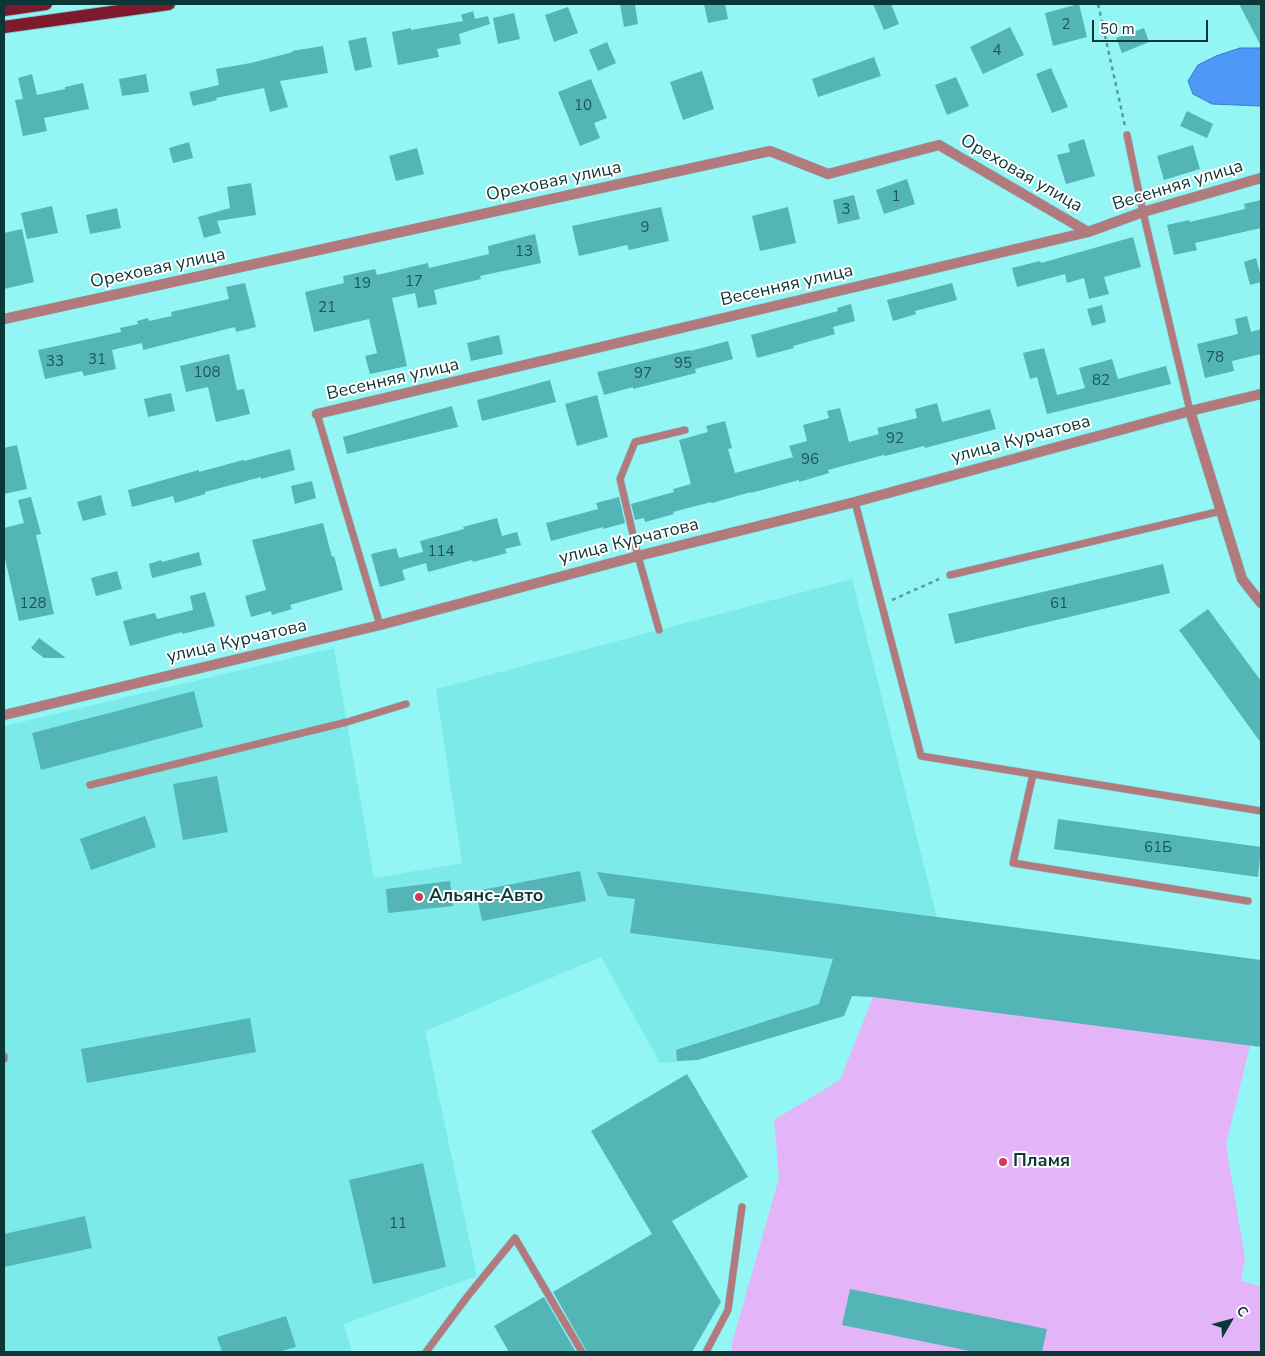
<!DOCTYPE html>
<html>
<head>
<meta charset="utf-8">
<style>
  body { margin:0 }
  #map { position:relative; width:1265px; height:1356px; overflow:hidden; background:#94f5f5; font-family:"Nunito Sans",sans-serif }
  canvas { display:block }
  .frame { position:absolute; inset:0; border:5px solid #0c3737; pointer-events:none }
  .north { position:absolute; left:1205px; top:1296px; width:50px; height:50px; -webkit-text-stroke:4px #fff; paint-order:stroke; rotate:52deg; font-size:14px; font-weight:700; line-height:20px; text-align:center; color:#0c3737 }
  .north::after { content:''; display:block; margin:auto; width:18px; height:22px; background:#0c3737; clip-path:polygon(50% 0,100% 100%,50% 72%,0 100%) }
  .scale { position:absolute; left:1092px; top:20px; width:116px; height:22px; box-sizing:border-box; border:2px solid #0c3737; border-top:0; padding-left:6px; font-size:15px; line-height:18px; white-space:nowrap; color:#0c3737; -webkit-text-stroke:4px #fff; paint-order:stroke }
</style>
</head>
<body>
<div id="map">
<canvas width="1265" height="1356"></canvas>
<div class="frame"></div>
<div class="north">С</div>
<div class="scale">50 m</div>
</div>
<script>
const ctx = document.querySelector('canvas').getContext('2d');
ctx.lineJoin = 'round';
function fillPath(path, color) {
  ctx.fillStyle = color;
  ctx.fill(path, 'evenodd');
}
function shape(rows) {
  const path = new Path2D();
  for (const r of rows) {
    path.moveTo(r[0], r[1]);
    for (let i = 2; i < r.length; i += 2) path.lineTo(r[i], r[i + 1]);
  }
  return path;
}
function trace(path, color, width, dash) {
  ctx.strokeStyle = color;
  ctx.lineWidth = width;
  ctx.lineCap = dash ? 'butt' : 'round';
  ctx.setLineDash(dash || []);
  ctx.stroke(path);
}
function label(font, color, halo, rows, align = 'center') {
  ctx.font = font + ' "Nunito Sans",sans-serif';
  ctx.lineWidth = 4;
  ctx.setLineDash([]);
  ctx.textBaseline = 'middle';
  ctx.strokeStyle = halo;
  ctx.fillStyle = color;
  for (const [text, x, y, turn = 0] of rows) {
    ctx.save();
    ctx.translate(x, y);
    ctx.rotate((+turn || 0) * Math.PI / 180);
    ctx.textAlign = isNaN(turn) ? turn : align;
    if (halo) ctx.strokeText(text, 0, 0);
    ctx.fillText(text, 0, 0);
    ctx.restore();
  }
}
fillPath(shape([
  [852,579,937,917,1261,960,1261,1047,873,997,852,996,844,1016,697,1060,660,1063,601,957,425,1031,477,1276,344,1324,352,1352,4,1352,4,726,334,648,374,878,462,863,436,689]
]), '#7deaea');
fillPath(shape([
  [873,997,1250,1045,1226,1145,1245,1258,1241,1281,1261,1286,1261,1352,732,1352,732,1343,779,1178,774,1120,840,1080]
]), '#e4b4f8');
const water = shape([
  [1240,48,1261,48,1261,106,1212,104,1193,94,1188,81,1198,65,1216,56,1240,48]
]);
fillPath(water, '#4e99f8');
trace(water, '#3a7cbe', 1);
fillPath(shape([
  [620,4,635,4,638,24,624,27],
  [704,4,725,4,728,19,708,23],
  [873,4,891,4,899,24,884,30],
  [1079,4,1087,37,1053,46,1045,13],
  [1239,4,1261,4,1261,46],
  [568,7,578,33,554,42,545,15],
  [473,11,475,19,488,16,490,24,459,34,461,44,437,49,439,57,398,65,392,32,411,28,411,30,463,21,461,15],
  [514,13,520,39,498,44,493,18],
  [1010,27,1024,55,983,74,970,47],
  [1144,28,1149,42,1122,53,1116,38],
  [366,37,372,67,355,71,348,41],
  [607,42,616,63,598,71,589,50],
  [323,46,328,73,280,81,288,107,270,112,264,88,216,98,217,100,193,106,189,92,219,85,216,69,251,63,293,52,292,51],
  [874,57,881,76,818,97,812,79],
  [1051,68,1068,107,1052,113,1036,74],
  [702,71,714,109,683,120,670,82],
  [32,74,37,95,65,89,65,87,83,83,89,109,44,118,47,131,23,136,15,100,23,99,18,78],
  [146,74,149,92,122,96,119,79],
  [956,77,969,106,947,115,935,85],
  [591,79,607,118,594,123,600,138,580,146,558,92],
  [1187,111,1213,124,1207,138,1180,126],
  [1084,139,1095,176,1066,184,1057,155,1070,152,1068,144],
  [189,142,193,158,173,163,169,148],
  [1193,145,1200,169,1164,180,1157,156],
  [417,148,424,174,396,181,389,156],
  [907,179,915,204,884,214,876,190],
  [251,183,256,215,217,221,221,233,204,238,198,217,230,208,227,187],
  [854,195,860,219,838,224,833,200],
  [1261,200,1261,228,1195,243,1197,250,1174,255,1167,225,1189,220,1190,222,1245,209,1244,204],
  [52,206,58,233,27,239,21,213],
  [661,207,669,241,629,250,627,245,579,256,572,226],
  [788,207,796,243,760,251,752,216],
  [117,208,121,228,90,234,86,215],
  [22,229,34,282,4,289,4,233],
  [535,234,541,263,480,276,481,279,434,290,437,304,418,308,415,293,392,298,407,366,370,374,365,356,377,353,369,319,314,332,305,292,344,283,343,276,375,269,377,275,428,263,429,268,489,254,488,246],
  [1133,237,1141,267,1104,277,1109,294,1089,299,1084,278,1067,283,1065,274,1017,287,1012,268,1040,261,1041,263],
  [1256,258,1261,277,1261,282,1250,285,1244,262],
  [245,283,256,327,236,332,235,327,143,350,142,343,112,350,116,369,84,376,82,371,45,379,38,350,121,332,120,328,138,324,137,321,148,318,149,321,172,316,171,312,229,299,226,287],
  [952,283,957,300,915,311,916,314,893,321,887,300],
  [851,304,855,321,833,327,835,334,793,346,794,348,757,358,751,335,838,311,837,308],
  [1102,305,1106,322,1092,326,1087,309],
  [1247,316,1251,332,1261,329,1261,354,1232,361,1234,371,1205,378,1197,344,1238,334,1235,319],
  [499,335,503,354,471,361,467,343],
  [728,341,733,359,695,369,696,373,633,389,633,387,604,395,597,372,689,350,690,351],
  [1044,348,1057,395,1085,388,1079,368,1112,359,1118,379,1166,366,1171,384,1047,414,1037,377,1030,379,1023,353],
  [229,354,237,390,244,389,250,414,216,422,208,387,186,392,180,366],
  [550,380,556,402,482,421,477,400],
  [171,393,175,411,148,417,144,399],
  [597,395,608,437,577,446,565,404],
  [937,403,942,422,990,409,996,429,925,448,924,446,885,456,884,455,828,470,829,473,799,482,799,480,751,493,751,492,712,503,711,502,673,512,674,514,645,522,644,518,635,520,631,504,674,492,673,489,691,484,679,440,708,432,706,426,725,421,732,448,728,449,735,473,793,457,789,446,807,441,803,425,829,418,827,411,840,408,849,442,879,434,877,428,917,418,915,409],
  [452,406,458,427,347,454,343,437],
  [17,445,27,489,4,494,4,448],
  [290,449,295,470,261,479,261,477,205,492,205,494,175,503,173,496,132,507,128,490,199,470,199,472,243,460,244,461],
  [312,481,316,498,295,504,291,486],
  [101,495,106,515,83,521,77,502],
  [31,497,41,534,36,535,54,614,19,621,4,554,4,528,24,523,18,500],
  [619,497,625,523,603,529,603,527,551,541,546,523,598,509,596,503],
  [497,518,502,536,517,532,521,545,505,549,507,553,473,562,472,560,428,572,426,563,402,570,405,580,380,587,371,554,396,548,399,558,423,552,420,541,464,529,463,527],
  [323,523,332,557,334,556,343,590,290,605,292,609,272,615,271,611,251,617,245,596,266,590,252,540],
  [199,552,202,565,152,578,149,564,161,560,162,562],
  [1163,564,1170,593,955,644,948,614],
  [117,571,122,589,96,596,91,578],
  [205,592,215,626,182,634,182,632,130,646,123,621,155,613,157,619,193,610,190,596],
  [1208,609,1261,681,1261,743,1179,630],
  [39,638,66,658,44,658,31,648],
  [194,691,203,727,41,770,32,733],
  [217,776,228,832,183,840,173,784],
  [145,816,156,847,91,870,80,839],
  [1058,819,1261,847,1258,877,1054,849],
  [580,871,586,901,482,921,476,891],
  [597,872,1261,960,1261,1047,873,997,852,996,844,1016,697,1060,677,1061,676,1050,819,1004,833,959,630,933,635,899,608,896],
  [450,881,453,906,388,913,386,889],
  [250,1018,256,1052,87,1083,81,1049],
  [687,1074,748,1177,672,1221,721,1302,692,1352,587,1352,553,1292,652,1234,591,1131],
  [423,1163,446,1267,373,1284,349,1180],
  [85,1216,92,1248,4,1267,4,1234],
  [850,1289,1047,1329,1042,1352,975,1352,842,1325],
  [544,1297,576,1352,509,1352,494,1326],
  [286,1316,296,1347,278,1352,222,1352,217,1337]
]), '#53b5b5');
const service = shape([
  [1127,135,1143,212,1190,411],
  [317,414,380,625],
  [855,502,921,756,1261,811],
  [950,575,1221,511],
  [659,630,638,556,620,479,635,442,685,430],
  [1033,774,1013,863,1248,901],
  [90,785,347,722,406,704],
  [4,1056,4,1059],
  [426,1352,467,1297,515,1238,582,1352],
  [706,1352,728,1310,742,1207]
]);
const minor = shape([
  [4,319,770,151,828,174,939,145,1088,232],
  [1190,411,1242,579,1261,603],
  [317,414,1088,232,1143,212,1261,178]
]);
const tertiary = shape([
  [4,715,380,625,638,556,855,502,1190,411,1261,394]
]);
const primary = shape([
  [4,10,46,4],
  [4,27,169,4]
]);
trace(service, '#79cfcf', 8);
trace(minor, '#79cfcf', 11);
trace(tertiary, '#79cfcf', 11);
trace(primary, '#79cfcf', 14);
trace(shape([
  [1098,4,1125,126],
  [892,600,939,579]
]), '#559e9e', 2.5, [4, 4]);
trace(service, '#b37a7d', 7);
trace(minor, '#b37a7d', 10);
trace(tertiary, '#b37a7d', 10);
trace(primary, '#7f192d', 12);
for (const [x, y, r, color] of [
  [419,897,5,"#ce3d55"],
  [1003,1162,5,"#ce3d55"]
]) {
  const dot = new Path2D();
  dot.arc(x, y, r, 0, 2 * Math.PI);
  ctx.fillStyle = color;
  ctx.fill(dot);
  trace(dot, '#fff', 2);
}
label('15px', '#1e5656', null, [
  ["2",1066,25],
  ["4",997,51],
  ["10",583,106],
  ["1",896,197],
  ["3",846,210],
  ["9",645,228],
  ["13",524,252],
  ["17",414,282],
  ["19",362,284],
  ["21",327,308],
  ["78",1215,358],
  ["31",97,360],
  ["33",55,362],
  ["95",683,364],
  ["108",207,373],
  ["97",643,374],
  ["82",1101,381],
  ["92",895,439],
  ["96",810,460],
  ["114",441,552],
  ["128",33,604],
  ["61",1059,604],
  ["61Б",1158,848],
  ["11",398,1224]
]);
label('18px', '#0c3737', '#fff', [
  ["Ореховая улица",1021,174,30],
  ["Ореховая улица",554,182,-12],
  ["Весенняя улица",1178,186,-17],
  ["Ореховая улица",158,269,-12],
  ["Весенняя улица",787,286,-13],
  ["Весенняя улица",393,380,-13],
  ["улица Курчатова",1021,440,-15],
  ["улица Курчатова",629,542,-14],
  ["улица Курчатова",237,642,-13]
]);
label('bold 18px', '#0c3737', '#fff', [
  ["Альянс-Авто",429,897],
  ["Пламя",1013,1162]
], 'left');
</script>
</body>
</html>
